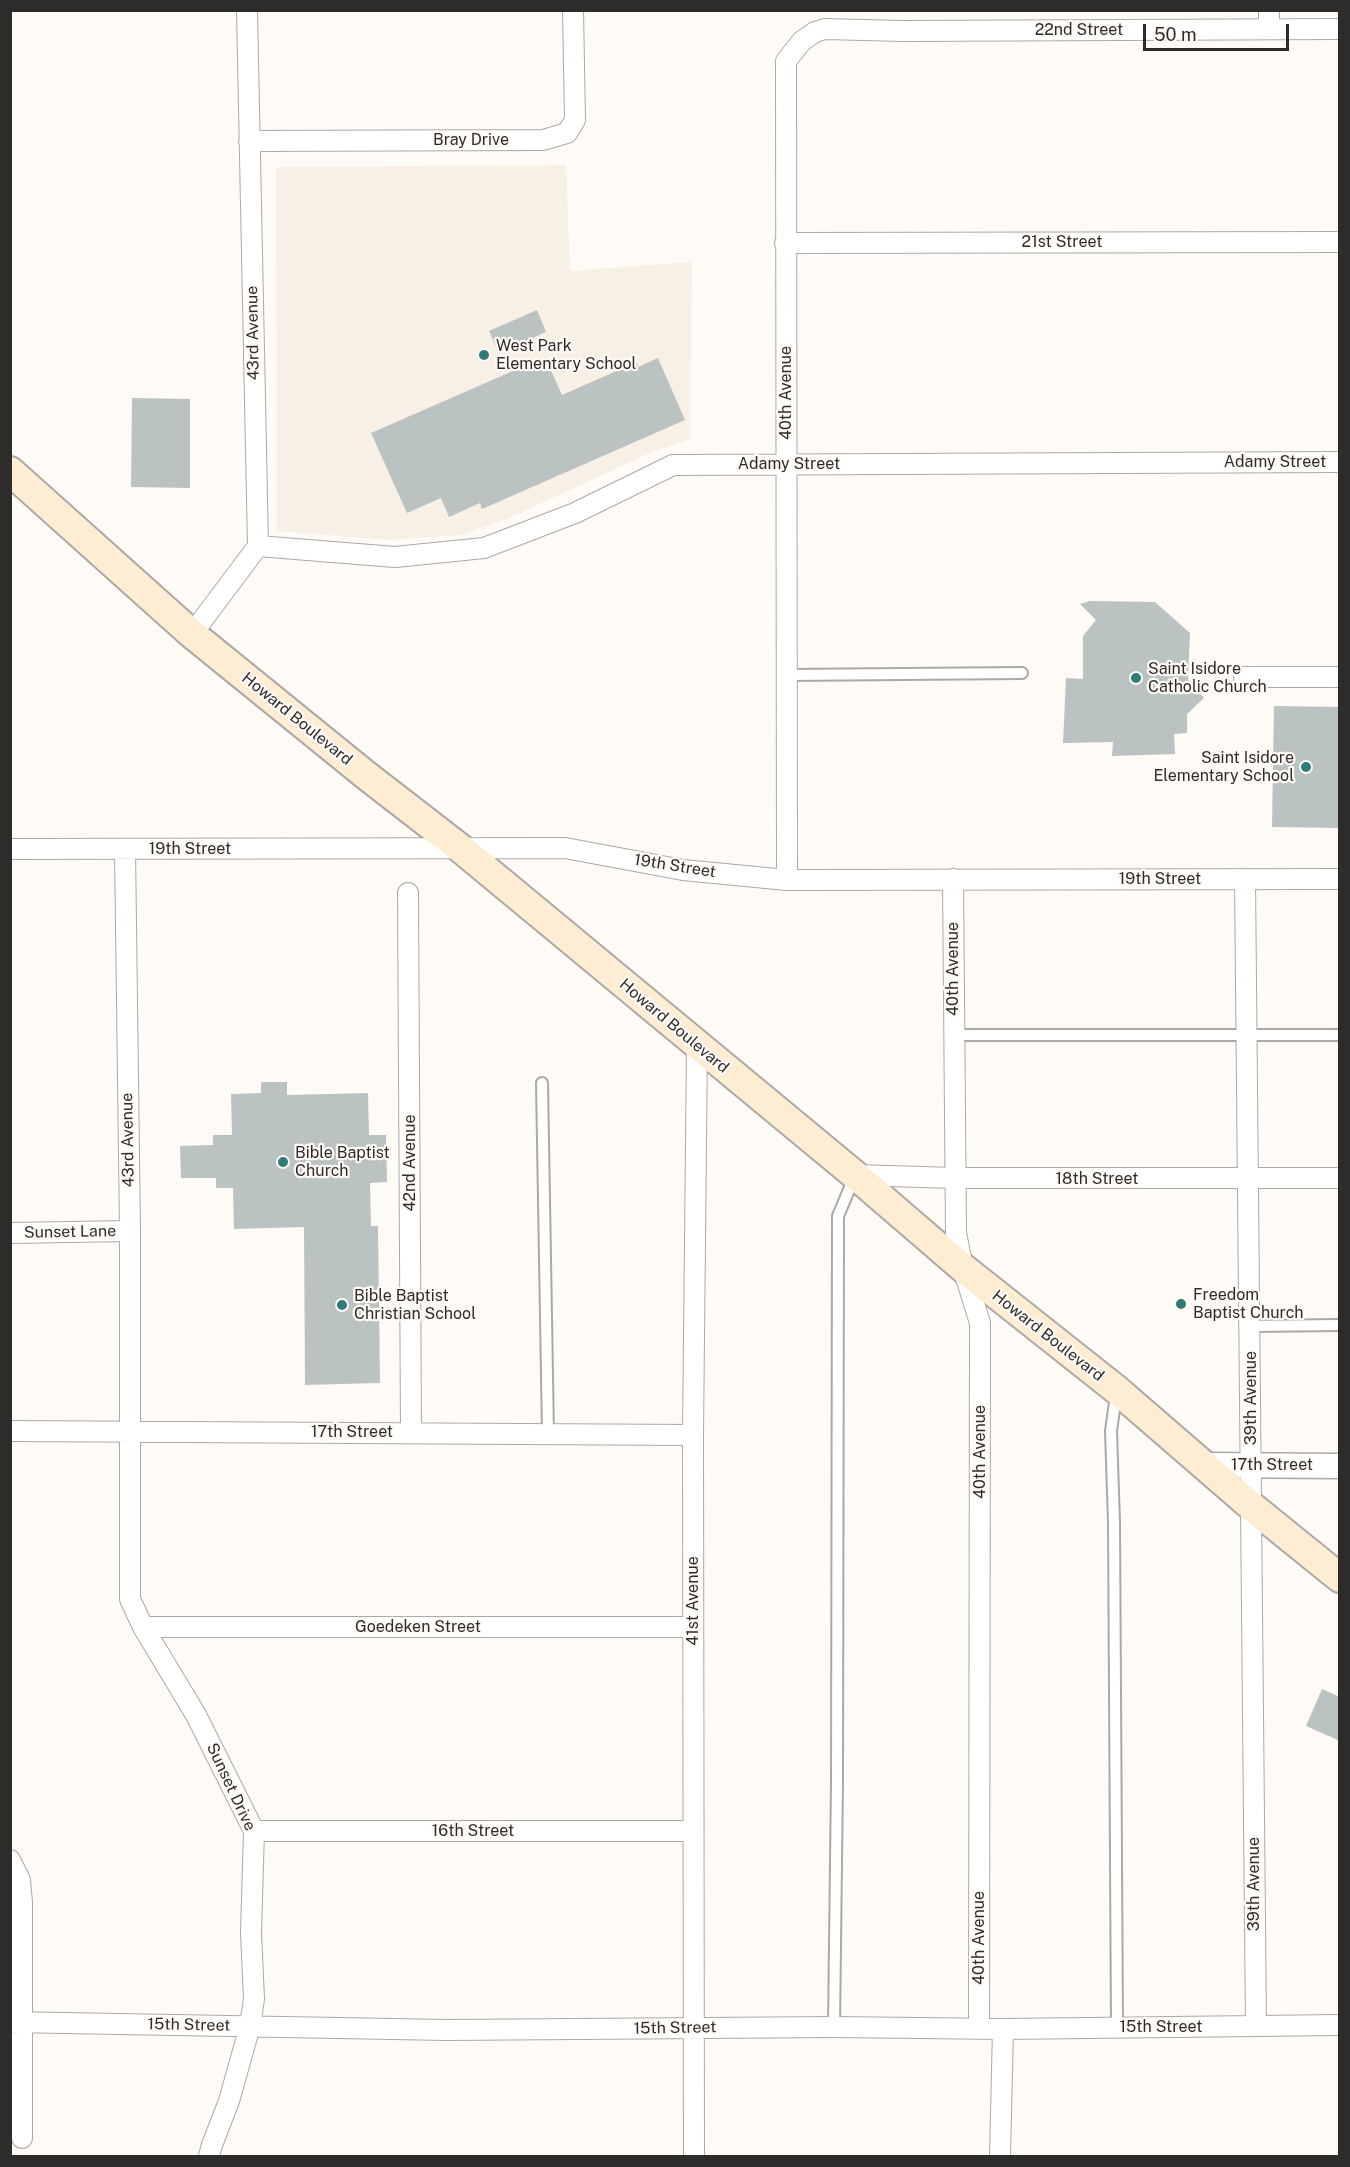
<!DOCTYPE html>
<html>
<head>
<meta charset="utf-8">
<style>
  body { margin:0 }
  #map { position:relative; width:1350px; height:2167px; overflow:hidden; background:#fefaf6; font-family:"Public Sans",sans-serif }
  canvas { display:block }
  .frame { position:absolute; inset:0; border:12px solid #2e2c2a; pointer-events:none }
  .scale { position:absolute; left:1143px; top:24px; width:146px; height:27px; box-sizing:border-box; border:3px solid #2e2c2a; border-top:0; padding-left:8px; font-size:18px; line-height:21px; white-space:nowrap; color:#2e2c2a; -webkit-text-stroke:4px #fefaf6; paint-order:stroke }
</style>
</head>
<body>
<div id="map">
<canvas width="1350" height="2167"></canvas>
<div class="frame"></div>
<div class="scale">50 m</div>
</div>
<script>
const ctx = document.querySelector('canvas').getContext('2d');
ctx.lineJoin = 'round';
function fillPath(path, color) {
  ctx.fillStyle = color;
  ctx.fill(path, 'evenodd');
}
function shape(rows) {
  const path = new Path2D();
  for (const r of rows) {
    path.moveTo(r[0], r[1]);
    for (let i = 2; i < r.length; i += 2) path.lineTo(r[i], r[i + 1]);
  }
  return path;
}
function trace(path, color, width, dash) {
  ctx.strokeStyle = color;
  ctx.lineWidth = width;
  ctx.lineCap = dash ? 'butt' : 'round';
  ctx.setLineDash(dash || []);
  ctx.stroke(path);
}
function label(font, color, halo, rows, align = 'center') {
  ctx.font = font + ' "Public Sans",sans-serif';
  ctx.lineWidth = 4.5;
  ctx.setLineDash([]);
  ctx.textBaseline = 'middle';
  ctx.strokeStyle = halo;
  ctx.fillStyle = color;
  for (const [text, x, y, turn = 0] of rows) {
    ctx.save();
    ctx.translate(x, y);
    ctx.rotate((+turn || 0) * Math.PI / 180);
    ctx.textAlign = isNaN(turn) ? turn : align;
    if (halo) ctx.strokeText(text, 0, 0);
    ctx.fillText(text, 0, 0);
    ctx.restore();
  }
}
fillPath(shape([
  [566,165,570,271,692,262,690,439,652,452,507,519,461,535,389,540,277,531,276,167]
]), '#f9f0e5');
fillPath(shape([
  [537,310,546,332,499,353,489,331],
  [545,357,562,395,637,362,638,367,658,358,685,420,482,509,480,503,449,517,441,498,407,513,371,433],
  [132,398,190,399,190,488,131,487],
  [1090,601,1155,602,1190,633,1188,679,1204,698,1187,714,1187,733,1174,734,1175,754,1112,756,1113,742,1063,743,1066,678,1083,679,1083,636,1096,620,1080,604],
  [1274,706,1340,707,1340,828,1272,827],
  [261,1082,287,1082,287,1095,368,1093,369,1135,386,1135,387,1182,370,1183,371,1226,378,1226,380,1383,305,1385,304,1227,234,1229,233,1188,216,1188,216,1178,181,1178,180,1146,213,1145,213,1135,232,1135,231,1094,261,1093],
  [1322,1689,1340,1697,1340,1741,1306,1726]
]), '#bbc2c2');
const service = shape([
  [786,675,1022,673],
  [953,1035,1340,1035],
  [542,1083,548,1434],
  [1250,1326,1340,1325],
  [1116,1395,1111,1431,1114,1523,1117,2027],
  [834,2027,837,1781,838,1216,854,1178]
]);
const minor = shape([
  [1269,10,1269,29],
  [249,141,543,140,567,133,575,120,573,10],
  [785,243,1340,242],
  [258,546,395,557,484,548,575,513,673,465,1340,462],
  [192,634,258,546,247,10],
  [1244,677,1340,677],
  [10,849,565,848,683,870,787,880,1340,879],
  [125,849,130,1231,130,1599,143,1627,196,1715,254,1831,251,1933,254,1999,250,2026,229,2101,212,2145,209,2156],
  [953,879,956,1233,963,1268,980,1323,979,2028],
  [1245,879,1256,2026],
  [787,880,786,61,802,41,815,32,825,29,903,31,1340,29],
  [408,893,411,1432],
  [855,1175,955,1178,1340,1178],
  [10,1233,130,1231],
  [10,1431,693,1435],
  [143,1627,693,1627],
  [254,1831,693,1831],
  [10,1860,20,1880,22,1903,22,2138],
  [10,2022,447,2030,834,2027,1003,2029,1340,2025],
  [694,2156,693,1435,697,1045],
  [1000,2156,1003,2029]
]);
const tertiary = shape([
  [1204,1465,1340,1466]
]);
const secondary = shape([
  [10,471,192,634,367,776,460,848,855,1175,963,1268,1117,1390,1251,1506,1340,1578]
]);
trace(service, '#aca9a4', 14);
trace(minor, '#aca9a4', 22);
trace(tertiary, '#aca9a4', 27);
trace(secondary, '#aca9a4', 32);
trace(service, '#fff', 10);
trace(minor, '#fff', 20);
trace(tertiary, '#fff', 24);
trace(secondary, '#feecd3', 28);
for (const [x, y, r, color] of [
  [484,355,6,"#317a7c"],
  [1136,678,6,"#317a7c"],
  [1306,767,6,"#317a7c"],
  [283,1162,6,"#317a7c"],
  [1181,1304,6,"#317a7c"],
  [342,1305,6,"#317a7c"]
]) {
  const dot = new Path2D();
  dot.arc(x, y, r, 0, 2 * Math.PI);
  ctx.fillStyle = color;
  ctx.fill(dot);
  trace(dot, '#fefaf6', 2);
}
label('16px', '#2e2c2a', '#fefaf6', [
  ["22nd Street",1079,30],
  ["Bray Drive",471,140],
  ["21st Street",1062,242],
  ["43rd Avenue",253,333,-91],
  ["40th Avenue",786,393,-90],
  ["Adamy Street",1275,462],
  ["Adamy Street",789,464],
  ["Howard Boulevard",297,719,39],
  ["19th Street",190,849],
  ["19th Street",675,866,9],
  ["19th Street",1160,879],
  ["40th Avenue",953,969,-90],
  ["Howard Boulevard",674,1026,40],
  ["43rd Avenue",128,1140,-91],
  ["42nd Avenue",410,1163,-90],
  ["18th Street",1097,1179],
  ["Sunset Lane",70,1232,-1],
  ["Howard Boulevard",1048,1336,38],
  ["39th Avenue",1251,1398,-90],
  ["17th Street",352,1432],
  ["40th Avenue",980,1452,-90],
  ["17th Street",1272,1465],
  ["41st Avenue",693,1601,-90],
  ["Goedeken Street",418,1627],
  ["Sunset Drive",231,1787,65],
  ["16th Street",473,1831],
  ["39th Avenue",1254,1884,-90],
  ["40th Avenue",979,1938,-90],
  ["15th Street",189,2025,1],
  ["15th Street",1161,2027],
  ["15th Street",675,2028,-1]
]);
label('16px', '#2e2c2a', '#fefaf6', [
  ["West Park",496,346],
  ["Elementary School",496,364],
  ["Saint Isidore",1148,669],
  ["Catholic Church",1148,687],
  ["Saint Isidore",1294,758,"right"],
  ["Elementary School",1294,776,"right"],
  ["Bible Baptist",295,1153],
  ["Church",295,1171],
  ["Freedom",1193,1295],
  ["Baptist Church",1193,1313],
  ["Bible Baptist",354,1296],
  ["Christian School",354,1314]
], 'left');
</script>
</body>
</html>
